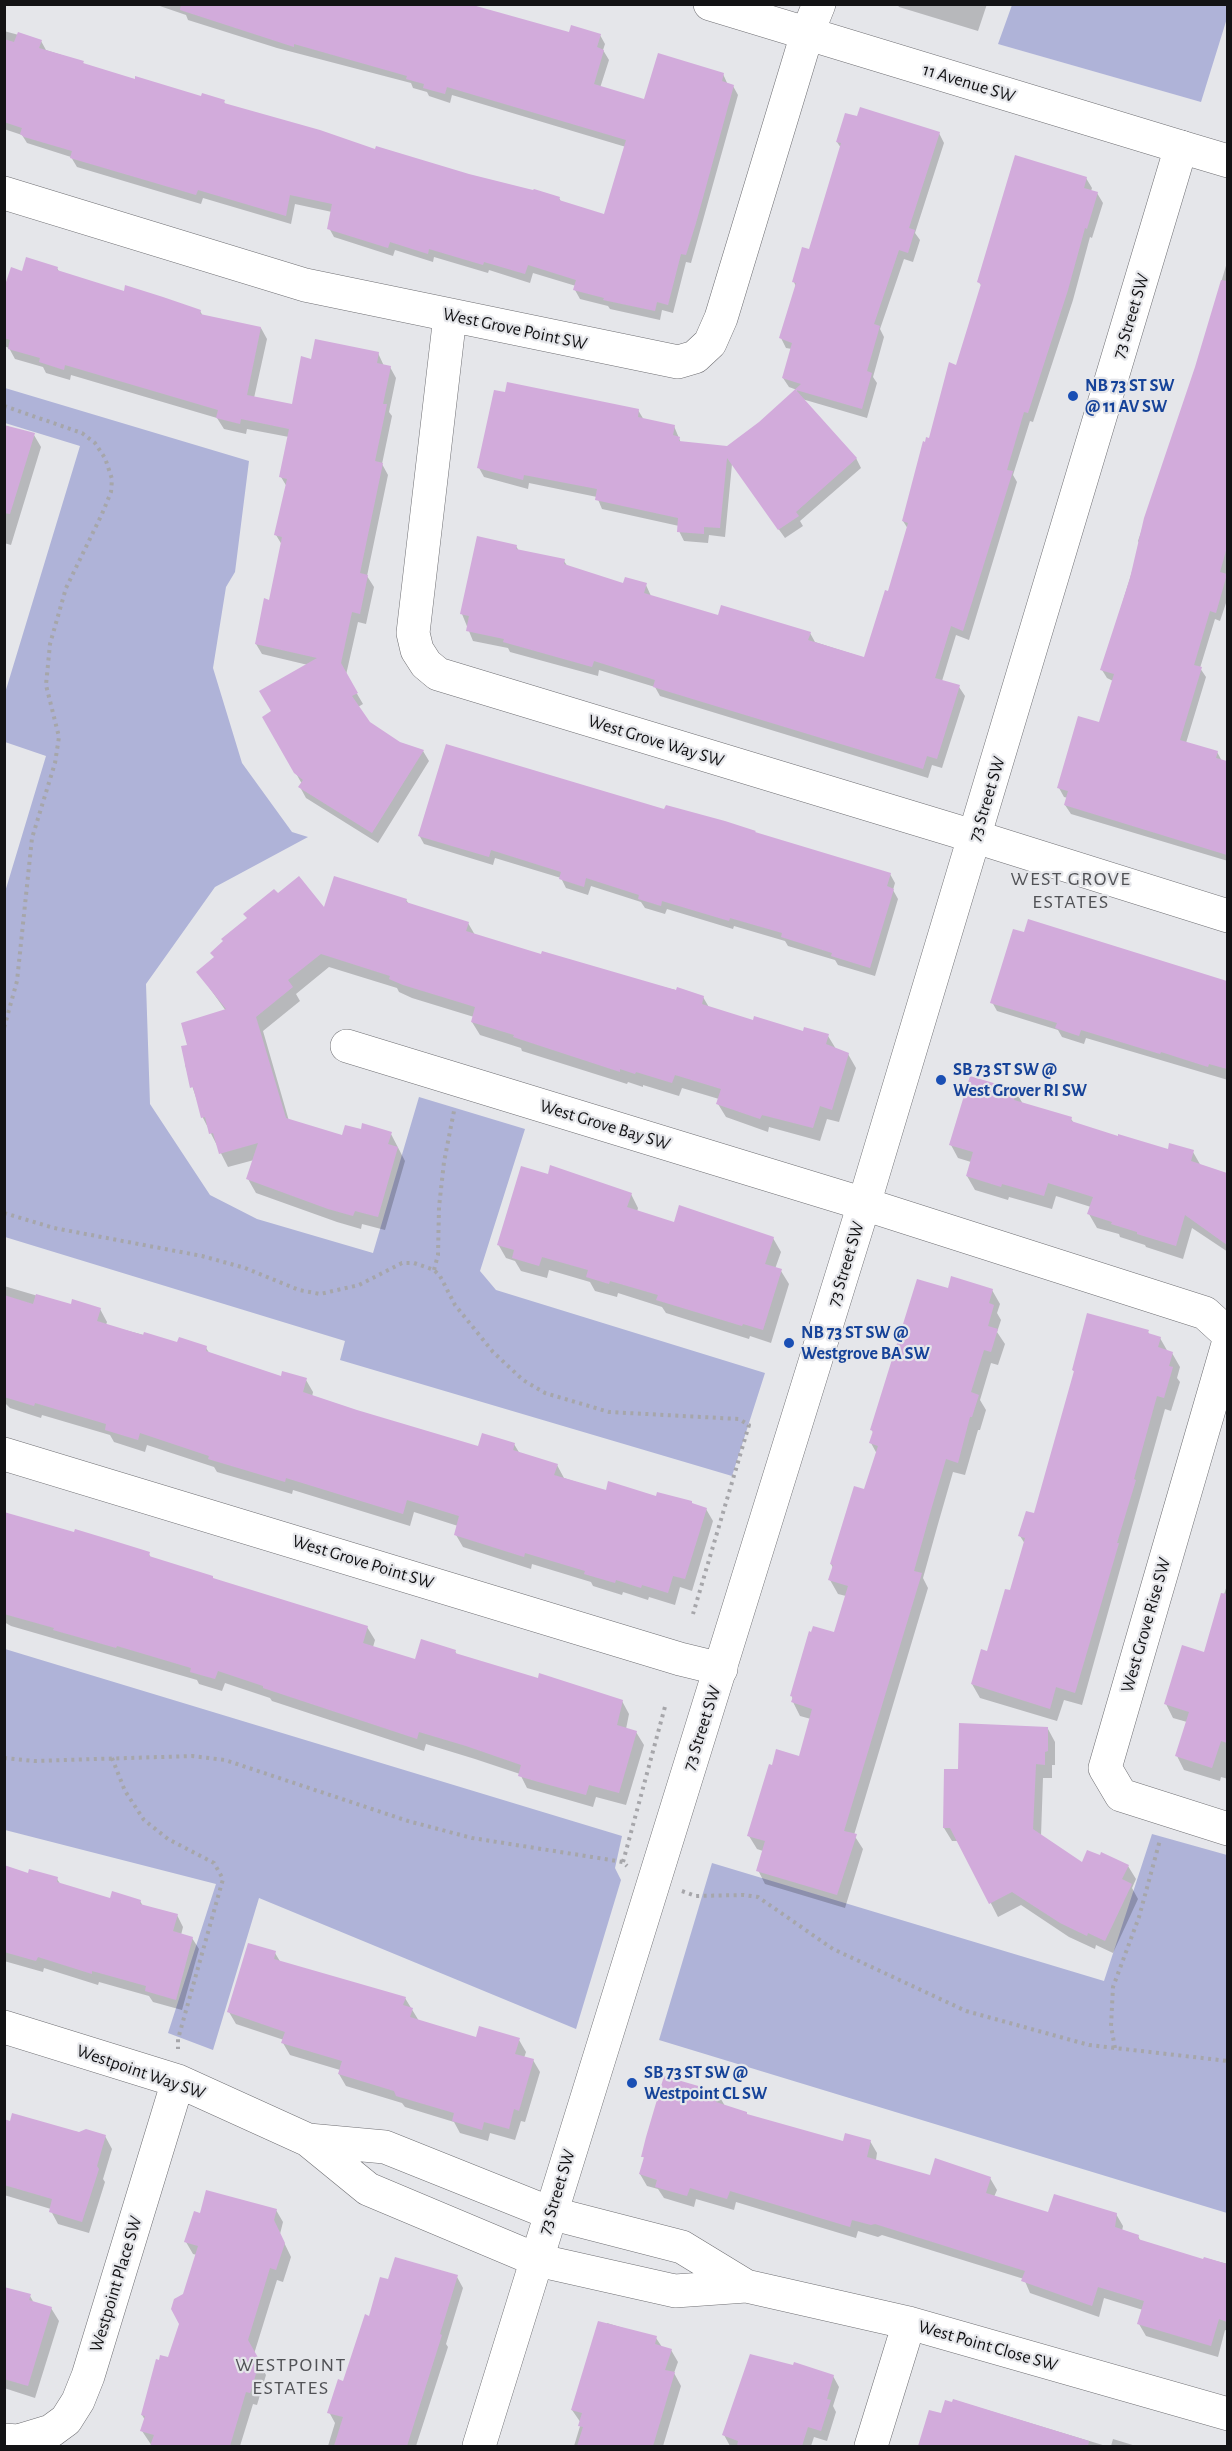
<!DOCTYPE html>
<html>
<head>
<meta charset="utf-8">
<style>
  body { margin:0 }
  #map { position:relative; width:1232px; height:2451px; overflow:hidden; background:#e5e6ea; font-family:"Alegreya Sans",sans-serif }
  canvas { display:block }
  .frame { position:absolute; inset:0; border:6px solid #131315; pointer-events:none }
</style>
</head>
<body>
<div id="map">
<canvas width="1232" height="2451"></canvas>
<div class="frame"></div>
</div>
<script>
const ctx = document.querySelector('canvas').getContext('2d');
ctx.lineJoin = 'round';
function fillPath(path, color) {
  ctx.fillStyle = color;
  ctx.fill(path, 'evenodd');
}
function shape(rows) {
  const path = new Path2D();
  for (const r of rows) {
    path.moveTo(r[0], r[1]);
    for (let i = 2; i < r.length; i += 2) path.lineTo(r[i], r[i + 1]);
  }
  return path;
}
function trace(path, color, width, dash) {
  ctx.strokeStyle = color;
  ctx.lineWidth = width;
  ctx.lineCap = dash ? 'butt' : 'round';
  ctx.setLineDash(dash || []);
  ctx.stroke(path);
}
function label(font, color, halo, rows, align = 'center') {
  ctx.font = font + ' "Alegreya Sans",sans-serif';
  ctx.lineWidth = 4.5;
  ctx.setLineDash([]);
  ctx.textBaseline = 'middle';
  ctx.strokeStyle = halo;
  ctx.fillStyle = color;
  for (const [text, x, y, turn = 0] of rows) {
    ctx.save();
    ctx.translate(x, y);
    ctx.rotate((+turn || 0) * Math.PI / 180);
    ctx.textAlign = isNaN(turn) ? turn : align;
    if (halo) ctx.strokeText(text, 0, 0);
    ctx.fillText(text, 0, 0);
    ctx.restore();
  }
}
fillPath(shape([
  [1012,5,1227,4,1228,15,1201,102,998,44],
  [5,388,249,461,235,572,226,587,213,668,242,763,292,832,308,837,215,887,146,984,150,1104,210,1195,257,1219,373,1253,419,1097,525,1129,480,1271,496,1290,765,1373,732,1476,340,1360,345,1341,5,1237,5,892,46,756,5,742,5,693,80,446,5,423],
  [5,1649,622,1836,615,1868,621,1880,576,2029,259,1898,213,2050,168,2033,216,1884,5,1830],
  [1152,1834,1227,1855,1227,2213,659,2040,712,1863,1104,1981]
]), '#afb3d8');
fillPath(shape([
  [154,4,467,4,570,34,600,35,605,44,603,50,609,60,600,88,645,101,723,74,728,85,733,86,738,95,691,263,686,262,673,313,662,310,660,320,610,309,608,306,580,299,575,290,576,286,533,273,530,283,489,270,488,273,434,257,433,262,395,250,393,256,334,237,329,228,332,212,295,204,291,224,203,198,201,204,77,167,71,157,27,143,22,135,4,129,4,31,41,41,46,50,83,62,84,65,136,81,224,102,226,105,376,151,559,198,562,203,605,216,626,147,452,95,450,103,429,96,427,92,413,88,411,83,277,48,188,20,186,15],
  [897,4,987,4,978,31,899,7],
  [939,133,944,143,915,233,920,240,913,262,904,259,880,329,884,337,873,377,877,383,867,418,802,399,856,458,861,468,800,521,803,526,785,538,732,464,725,537,709,535,708,543,684,541,679,531,679,526,602,509,597,497,529,483,528,489,484,477,479,468,638,410,644,420,674,426,681,443,727,447,760,424,797,390,789,387,783,378,792,349,786,348,781,338,796,287,794,282,810,251,841,148,837,142],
  [1086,178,1092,188,1091,191,1097,193,1103,203,1092,238,1090,237,1073,300,1033,422,1030,421,1013,475,1017,482,969,640,956,635,942,681,959,687,965,696,942,768,932,765,928,778,660,696,655,687,599,670,598,676,510,652,508,648,473,641,462,614,516,546,519,551,564,561,568,567,624,584,646,585,651,596,719,617,810,633,815,642,865,658,889,593,908,529,903,521,957,366,982,287,979,282],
  [1228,259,1228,597,1220,621,1215,619,1200,668,1206,677,1186,743,1217,752,1222,761,1228,762,1228,861,1071,814,1065,805,1068,798,1064,797,1059,788,1100,724,1113,681,1107,678,1102,670,1140,545,1138,541,1196,367],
  [57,268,60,273,125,293,200,311,203,316,261,328,267,339,254,398,293,406,312,360,378,353,384,366,390,367,396,378,389,412,392,416,382,464,388,475,367,576,374,587,366,624,358,622,346,675,363,704,358,707,369,723,399,743,423,751,429,761,378,843,306,798,300,787,302,784,264,717,273,712,308,665,262,654,256,644,270,601,282,545,276,535,287,487,281,477,289,437,247,429,246,434,224,429,217,418,71,375,70,380,46,373,43,367,15,359,9,348,4,346,4,293,23,272],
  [4,427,34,435,41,447,11,545,4,543],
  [665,811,755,832,756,834,890,874,895,883,893,890,898,899,875,976,838,965,835,960,788,946,785,941,734,926,733,929,667,909,665,914,645,908,641,902,591,886,588,895,566,888,561,878,495,858,493,865,424,844,419,835],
  [278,895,325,911,406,900,409,904,468,923,475,935,542,956,703,997,710,1009,753,1022,828,1036,836,1049,848,1054,856,1068,839,1122,827,1119,820,1141,769,1127,768,1132,726,1117,718,1104,719,1099,682,1088,679,1096,643,1085,643,1087,628,1082,627,1084,522,1051,521,1048,480,1035,472,1022,474,1017,412,998,399,992,397,988,329,967,296,994,300,1001,263,1031,289,1121,343,1137,362,1131,391,1134,405,1161,385,1230,362,1224,361,1229,337,1222,256,1193,248,1179,254,1160,228,1167,203,1118,185,1065,187,1065,189,1046,226,1011,198,972,215,958,212,953],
  [1217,979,1228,982,1228,1080,1086,1038,1084,1044,1062,1037,1058,1030,997,1011,992,1002],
  [1016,1092,1023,1104,1071,1119,1074,1123,1119,1138,1169,1150,1193,1152,1201,1166,1228,1174,1228,1252,1192,1228,1183,1259,1146,1247,1145,1245,1120,1237,1119,1234,1097,1228,1089,1214,1091,1207,1056,1196,1052,1209,1009,1197,1008,1200,975,1190,967,1176,971,1162,958,1158,951,1145],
  [631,1194,638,1208,637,1212,675,1223,773,1238,781,1252,775,1269,781,1271,789,1284,771,1343,750,1336,749,1339,666,1313,662,1307,618,1293,617,1297,595,1291,590,1282,549,1270,547,1278,521,1271,515,1261,506,1258,498,1244],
  [4,1286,72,1306,100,1309,107,1322,106,1325,178,1344,206,1348,210,1354,282,1378,306,1380,313,1392,312,1397,479,1448,514,1444,520,1454,557,1465,564,1478,607,1492,657,1498,706,1509,713,1521,692,1591,680,1587,675,1605,649,1597,648,1600,623,1592,622,1595,593,1586,591,1582,532,1564,531,1569,463,1547,456,1535,458,1526,414,1512,410,1526,293,1490,292,1494,217,1472,214,1467,147,1445,145,1452,114,1442,110,1435,42,1415,41,1418,10,1408,5,1403],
  [949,1290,992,1290,1000,1304,997,1313,1001,1320,997,1332,1005,1344,998,1365,991,1363,980,1400,986,1410,980,1430,978,1430,965,1475,953,1472,938,1524,923,1578,928,1588,854,1835,863,1849,845,1908,765,1884,758,1870,763,1851,757,1849,749,1836,800,1758,811,1719,800,1716,793,1702,792,1696,835,1634,846,1596,838,1594,830,1580,833,1568,831,1564,865,1491,877,1454,871,1443,873,1433,872,1430],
  [1148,1332,1150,1335,1160,1338,1168,1352,1172,1353,1180,1367,1177,1378,1180,1382,1171,1411,1165,1409,1082,1705,1064,1700,1057,1721,980,1698,972,1684,988,1653,1011,1592,1025,1544,1020,1536,1035,1515,1075,1373,1073,1370],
  [4,1513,149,1554,151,1558,214,1580,367,1627,375,1640,373,1647,416,1661,455,1651,457,1655,539,1680,622,1701,629,1714,626,1729,636,1732,644,1745,626,1805,596,1797,593,1807,527,1788,520,1774,475,1759,426,1744,424,1751,272,1701,270,1698,225,1683,222,1691,199,1684,197,1680,11,1626,4,1622],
  [1228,1582,1228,1779,1221,1777,1220,1781,1184,1770,1177,1756,1187,1722,1173,1718,1166,1704,1205,1654],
  [1048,1729,1055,1742,1055,1765,1052,1765,1052,1778,1043,1778,1041,1836,1082,1864,1128,1866,1136,1879,1132,1888,1138,1899,1113,1953,1096,1945,1095,1949,1069,1937,1021,1905,998,1917,959,1841,952,1841,944,1828,959,1770],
  [4,1868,29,1875,57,1879,61,1885,111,1900,140,1901,143,1906,177,1915,183,1927,181,1935,192,1938,199,1949,182,2010,153,2002,149,1996,99,1982,98,1985,44,1968,43,1972,4,1961],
  [275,1953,281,1963,405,1998,419,2021,477,2038,519,2040,526,2052,524,2058,533,2060,540,2072,525,2122,521,2121,515,2140,490,2133,488,2141,460,2133,454,2122,405,2107,402,2103,346,2086,339,2074,340,2070,290,2055,283,2043,284,2040,236,2024,229,2012],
  [718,2094,725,2106,748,2116,844,2143,870,2141,877,2153,876,2160,931,2177,990,2178,997,2190,994,2197,1049,2214,1116,2214,1123,2226,1122,2231,1138,2236,1141,2242,1204,2261,1205,2258,1228,2264,1228,2331,1225,2330,1218,2357,1146,2336,1139,2324,1143,2310,1104,2298,1099,2317,1030,2293,1024,2279,882,2235,878,2237,858,2231,856,2238,736,2202,734,2210,696,2199,694,2207,664,2198,658,2189,647,2186,640,2174,645,2160,643,2156],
  [4,2121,105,2136,112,2149,103,2179,105,2182,89,2233,58,2224,51,2211,51,2209,4,2195],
  [276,2210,283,2222,280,2234,291,2257,283,2282,277,2280,254,2354,266,2375,257,2405,253,2404,240,2446,152,2446,142,2431,145,2420,142,2415,169,2359,180,2324,185,2295,197,2255,193,2254,186,2242,201,2215],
  [457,2277,463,2288,446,2344,448,2347,416,2446,328,2446,335,2423,329,2412,344,2383,370,2318,389,2281],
  [4,2288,30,2296,34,2303,51,2308,59,2321,35,2398,4,2388],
  [607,2323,656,2338,662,2347,671,2350,678,2362,674,2373,681,2386,663,2446,574,2446,581,2423,572,2410],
  [833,2376,839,2387,833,2406,836,2412,827,2441,814,2437,811,2446,730,2446,724,2435],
  [954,2400,1106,2446,920,2446,930,2412,942,2415],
  [1113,2439,1136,2446,1111,2446]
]), '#0003');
fillPath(shape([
  [181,4,469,4,569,32,571,25,601,34,597,47,604,50,594,84,644,99,658,53,724,73,722,81,734,85,696,223,686,255,681,254,668,305,657,302,655,311,603,300,604,298,573,290,576,280,528,265,525,274,484,262,483,265,429,249,428,254,390,242,388,248,327,229,332,204,290,195,286,216,198,190,196,195,70,158,72,151,24,137,20,134,22,128,4,122,4,39,14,42,18,32,42,40,39,48,84,61,83,63,135,79,135,76,201,96,202,93,225,100,224,103,320,130,375,149,376,146,469,174,533,190,534,189,560,197,559,200,604,214,626,140,447,87,445,94,423,88,424,84,406,79,407,76,294,44,294,47,180,10],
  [860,107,940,132,909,228,915,230,908,253,899,250,874,324,880,326,867,371,872,373,862,409,796,390,857,458,796,512,799,516,778,530,727,458,720,528,704,527,704,534,677,532,678,518,595,500,597,489,524,475,523,480,477,468,494,390,505,392,507,382,639,409,638,417,675,425,673,435,680,437,679,441,727,446,759,422,801,384,782,378,792,343,779,338,796,283,792,282,802,247,809,249,841,143,836,142,845,113,857,116],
  [1015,155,1087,177,1084,188,1098,192,1087,229,1085,228,1068,290,1028,413,1024,412,1007,470,1013,471,963,631,951,626,935,678,960,685,937,759,927,756,923,769,653,687,655,680,594,661,592,667,503,642,504,639,466,631,469,616,460,614,477,536,517,545,516,549,565,559,564,564,623,583,625,577,647,583,644,593,718,615,721,605,811,632,808,640,864,657,885,590,888,591,908,523,902,521,923,441,925,442,926,437,929,438,949,362,956,365,981,284,977,282],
  [26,257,58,267,57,270,124,291,125,285,163,297,201,310,200,314,261,327,247,395,292,404,301,356,311,359,315,339,379,352,377,363,391,366,383,404,387,404,375,461,383,463,360,573,368,575,360,614,352,612,341,663,358,693,352,696,370,722,400,742,424,750,372,833,298,787,303,780,294,773,262,717,271,711,259,691,317,658,255,644,264,598,269,600,282,537,274,535,287,479,279,477,289,429,241,419,240,424,216,418,218,410,65,365,64,370,39,362,40,358,8,349,10,340,4,338,4,288,11,267,22,271],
  [1221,280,1227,281,1227,547,1220,572,1227,574,1216,613,1210,611,1194,665,1202,667,1180,740,1218,751,1216,758,1227,761,1227,855,1064,805,1068,791,1057,788,1078,716,1099,722,1114,674,1100,670,1130,578,1144,518,1195,367],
  [4,425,35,433,10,514,4,513],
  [446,744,664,809,666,805,725,821,756,831,755,832,891,873,887,886,894,889,870,968,831,956,832,953,781,937,782,933,730,918,729,921,662,901,661,906,638,899,639,895,586,878,584,887,559,879,561,872,491,850,489,857,418,836],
  [299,876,324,907,334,876,407,899,406,902,469,922,466,931,541,954,542,951,676,990,677,987,704,996,702,1004,753,1020,754,1016,803,1031,804,1027,829,1034,826,1044,849,1053,832,1110,820,1106,813,1128,762,1115,760,1119,716,1104,721,1089,675,1075,672,1083,636,1072,635,1074,620,1069,620,1072,513,1037,514,1035,471,1022,475,1007,403,985,389,979,390,976,321,954,288,980,293,987,256,1017,286,1118,342,1135,345,1125,361,1129,362,1123,392,1132,388,1144,398,1147,378,1217,355,1211,353,1216,328,1209,246,1179,258,1143,219,1154,213,1133,209,1134,205,1117,201,1118,193,1087,190,1088,181,1046,187,1045,181,1023,226,1009,196,972,214,957,210,953,223,941,221,939,247,918,243,914,274,889,278,893],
  [1028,919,1227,981,1227,1069,1209,1064,1208,1067,1161,1052,1160,1054,1081,1030,1079,1036,1055,1028,1057,1023,990,1003,1013,929,1024,932],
  [970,1076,1017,1090,1014,1100,1072,1117,1071,1121,1118,1136,1118,1134,1168,1149,1169,1143,1194,1150,1191,1161,1227,1173,1227,1245,1185,1215,1176,1246,1137,1234,1137,1232,1111,1224,1112,1222,1087,1214,1093,1197,1048,1183,1044,1196,1002,1184,1001,1187,966,1176,973,1152,949,1145],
  [550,1165,632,1193,627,1207,674,1222,679,1205,774,1237,765,1264,782,1269,763,1330,743,1324,742,1326,656,1300,658,1295,610,1281,609,1284,586,1277,588,1270,542,1257,539,1266,512,1258,514,1250,497,1245,521,1166,548,1174],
  [951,1276,993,1289,989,1303,994,1305,988,1326,998,1329,991,1352,984,1350,971,1392,979,1395,972,1417,970,1417,958,1463,946,1459,931,1510,914,1571,922,1573,844,1831,857,1834,837,1895,756,1871,765,1841,747,1836,769,1764,772,1765,776,1749,799,1756,812,1709,791,1702,793,1697,790,1696,809,1631,811,1632,813,1626,834,1632,848,1586,828,1580,833,1565,830,1564,854,1486,864,1489,878,1446,869,1443,873,1431,870,1430,917,1279,948,1288],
  [36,1294,71,1304,72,1299,101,1308,97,1321,143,1335,144,1332,177,1342,179,1337,207,1346,206,1351,281,1376,282,1371,307,1378,303,1392,357,1410,478,1446,482,1433,515,1443,513,1450,558,1464,554,1475,606,1490,608,1481,656,1496,657,1492,692,1501,692,1503,707,1508,685,1579,673,1576,668,1593,642,1585,641,1588,616,1580,615,1583,584,1574,585,1571,525,1553,524,1557,454,1535,459,1516,407,1500,403,1514,286,1478,285,1482,208,1459,209,1456,140,1433,138,1440,105,1430,106,1424,35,1403,34,1406,4,1397,4,1295,33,1304],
  [1087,1313,1149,1330,1148,1333,1161,1337,1158,1347,1173,1352,1169,1366,1173,1367,1164,1398,1157,1396,1134,1479,1136,1480,1117,1543,1119,1543,1075,1693,1056,1687,1050,1709,971,1684,981,1649,987,1651,1005,1589,1010,1590,1025,1538,1018,1536,1026,1511,1034,1513,1074,1371,1072,1370],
  [4,1512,74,1532,75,1529,108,1539,150,1552,149,1556,213,1576,213,1578,368,1626,363,1643,415,1659,421,1639,456,1650,455,1653,538,1678,539,1673,623,1700,617,1725,637,1731,619,1793,589,1785,586,1795,542,1783,518,1776,521,1765,466,1746,419,1732,417,1739,263,1688,263,1686,218,1671,215,1679,190,1672,191,1668,117,1646,116,1648,78,1637,53,1630,54,1628,4,1614],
  [1221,1593,1227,1594,1227,1743,1221,1741,1212,1768,1175,1756,1189,1712,1164,1704,1182,1645,1204,1652],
  [959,1723,1048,1727,1048,1751,1045,1752,1045,1765,1036,1764,1033,1829,1082,1862,1087,1850,1100,1855,1101,1852,1129,1865,1122,1879,1132,1884,1105,1941,1088,1933,1087,1936,1060,1923,1012,1892,989,1904,950,1828,943,1828,944,1769,958,1769],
  [4,1865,28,1873,29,1869,58,1877,57,1882,110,1898,112,1891,141,1900,140,1904,178,1914,173,1931,193,1937,176,2000,145,1991,146,1986,92,1971,92,1974,38,1957,36,1961,4,1952],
  [248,1943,276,1951,274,1959,406,1997,403,2005,413,2008,410,2017,476,2037,479,2026,520,2038,515,2054,534,2059,519,2111,514,2109,509,2129,484,2122,482,2130,452,2121,454,2113,396,2096,394,2091,338,2074,342,2061,281,2043,285,2032,227,2012],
  [664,2076,719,2092,716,2102,747,2112,747,2114,843,2141,845,2133,871,2140,867,2157,930,2175,935,2158,991,2177,986,2193,1048,2212,1054,2194,1117,2213,1115,2227,1139,2235,1138,2239,1203,2259,1204,2257,1227,2264,1227,2322,1219,2319,1211,2346,1137,2324,1144,2301,1098,2287,1092,2306,1021,2281,1025,2271,875,2224,871,2225,852,2220,850,2227,730,2191,727,2199,690,2188,687,2196,655,2187,657,2180,639,2174,644,2157,641,2157,646,2137],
  [12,2113,79,2132,86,2129,106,2135,97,2166,99,2169,82,2222,49,2212,52,2199,4,2185,4,2119,10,2121],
  [206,2190,277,2209,274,2220,285,2243,276,2270,270,2268,248,2340,260,2361,250,2393,246,2392,230,2446,150,2446,154,2435,140,2431,145,2416,141,2415,156,2359,159,2360,160,2355,168,2357,179,2324,171,2309,174,2299,183,2294,198,2246,184,2242,194,2211,200,2213],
  [395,2257,458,2275,440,2334,442,2335,407,2446,334,2446,343,2417,327,2413,338,2379,343,2381,365,2314,369,2316,380,2277,388,2279],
  [4,2287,31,2294,29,2300,52,2307,28,2386,4,2379],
  [598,2321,657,2336,655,2344,672,2349,665,2370,675,2372,653,2446,577,2446,583,2427,578,2426,582,2413,571,2410],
  [750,2354,793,2365,794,2362,834,2375,827,2399,831,2400,821,2431,808,2427,802,2446,737,2446,738,2441,722,2435],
  [953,2399,1089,2441,1088,2446,918,2446,929,2410,941,2413,945,2400,952,2402]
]), '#d2abdb');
const street = shape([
  [710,4,1181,147],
  [4,193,305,285,678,362,695,357,710,343,721,318,807,34,819,4],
  [450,316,413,633,417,650,426,664,438,674,976,837,1228,916],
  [347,1046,864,1204,1205,1313,1228,1334],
  [1228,1344,1105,1768,1121,1795,1228,1829],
  [4,1454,680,1659,721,1669],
  [4,2027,178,2081,308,2140,368,2189,537,2260,675,2291,746,2286,909,2323,1228,2414],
  [308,2140,385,2147,550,2213,682,2247,746,2286],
  [4,2440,18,2441,51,2431,66,2420,78,2401,88,2376,178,2081],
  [871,2446,909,2323]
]);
const secondary = shape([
  [479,2446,864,1204,1181,147,1228,161]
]);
trace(street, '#6f6f73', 34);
trace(secondary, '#6f6f73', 34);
trace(shape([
  [4,406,82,433,95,443,105,458,112,479,111,492,102,514,66,588,50,644,46,685,59,737,55,763,32,838,17,981,4,1028],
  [4,1213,54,1228,202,1256,245,1268,299,1290,320,1294,359,1285,402,1263,414,1263,434,1270,440,1276,455,1305,493,1352,523,1380,545,1393,609,1412,739,1419,749,1425,693,1614],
  [434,1270,438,1255,439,1207,444,1162,454,1111],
  [4,1758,34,1761,192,1756,225,1760,408,1821,472,1838,592,1857,623,1862,627,1866],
  [112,1758,125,1791,144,1820,168,1839,214,1863,223,1879,178,2039,178,2049],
  [623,1862,666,1703],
  [682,1891,696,1896,744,1895,758,1897,833,1949,966,2011,1089,2045,1228,2061],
  [1115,2048,1111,2026,1113,1987,1139,1917,1160,1840]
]), '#a6a6aa', 4, [3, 4.5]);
trace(street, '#fff', 33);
trace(secondary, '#fff', 33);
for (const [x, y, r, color] of [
  [1073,396,6,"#1a4fb4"],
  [941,1080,6,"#1a4fb4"],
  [789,1343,6,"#1a4fb4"],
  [632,2083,6,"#1a4fb4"]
]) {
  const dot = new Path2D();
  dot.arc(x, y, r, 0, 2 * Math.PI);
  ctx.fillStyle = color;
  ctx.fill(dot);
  trace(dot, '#e5e6ea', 2);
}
label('18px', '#131315', '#e5e6ea', [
  ["11 Avenue SW",969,83,17],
  ["73 Street SW",1131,316,-73],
  ["West Grove Point SW",515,329,12],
  ["West Grove Way SW",656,741,17],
  ["73 Street SW",987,799,-73],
  ["West Grove Bay SW",605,1125,17],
  ["73 Street SW",846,1264,-73],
  ["West Grove Point SW",363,1562,17],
  ["West Grove Rise SW",1146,1625,-74],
  ["73 Street SW",702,1728,-72],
  ["Westpoint Way SW",141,2072,19],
  ["73 Street SW",557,2192,-73],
  ["Westpoint Place SW",116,2284,-73],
  ["West Point Close SW",988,2346,16]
]);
label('bold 18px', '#164399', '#e5e6ea', [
  ["NB 73 ST SW",1085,386],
  ["@ 11 AV SW",1085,407],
  ["SB 73 ST SW @",953,1070],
  ["West Grover RI SW",953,1091],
  ["NB 73 ST SW @",801,1333],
  ["Westgrove BA SW",801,1354],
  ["SB 73 ST SW @",644,2073],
  ["Westpoint CL SW",644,2094]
], 'left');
ctx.letterSpacing = '1.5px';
label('20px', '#515256', '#e5e6ea', [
  ["WEST GROVE",1071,879],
  ["ESTATES",1071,902],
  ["WESTPOINT",291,2365],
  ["ESTATES",291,2388]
]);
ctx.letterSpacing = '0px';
</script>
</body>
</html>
